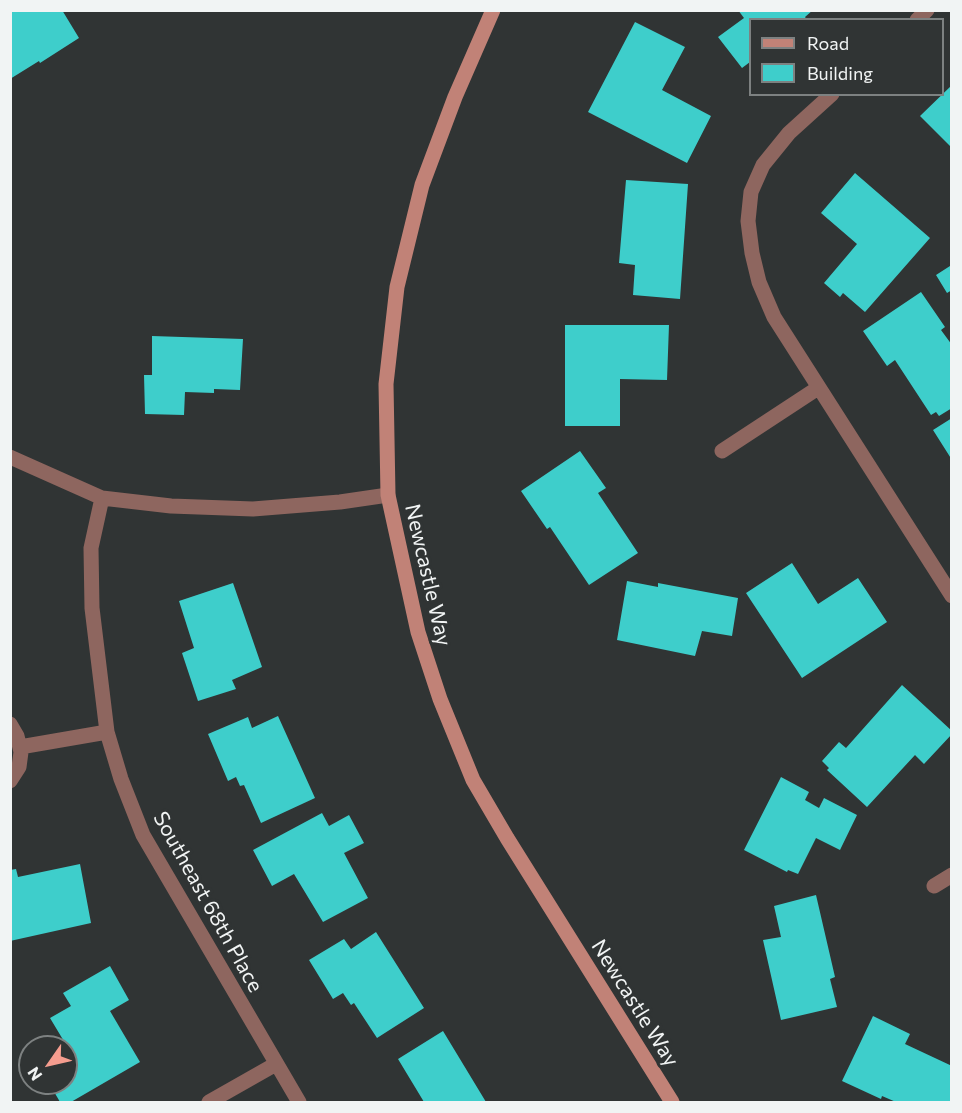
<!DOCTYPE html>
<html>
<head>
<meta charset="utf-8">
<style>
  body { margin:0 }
  #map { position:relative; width:962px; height:1113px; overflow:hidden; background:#303434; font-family:Commissioner,sans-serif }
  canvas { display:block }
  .frame { position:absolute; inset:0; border:12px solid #f1f4f4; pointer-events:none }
  .legend { position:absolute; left:749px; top:18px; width:195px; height:78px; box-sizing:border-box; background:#303434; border:2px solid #7d8181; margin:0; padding:8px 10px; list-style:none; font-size:18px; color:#f1f4f4 }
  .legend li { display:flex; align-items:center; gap:12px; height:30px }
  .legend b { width:30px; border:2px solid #7d8181 }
  .north { position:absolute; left:18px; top:1035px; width:60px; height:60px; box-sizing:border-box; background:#303434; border:2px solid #7d8181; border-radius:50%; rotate:236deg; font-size:16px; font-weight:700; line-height:24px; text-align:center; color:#f1f4f4 }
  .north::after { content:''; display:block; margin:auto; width:21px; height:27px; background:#f59d8f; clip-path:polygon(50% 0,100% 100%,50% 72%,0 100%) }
</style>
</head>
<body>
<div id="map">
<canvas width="962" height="1113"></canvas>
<div class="frame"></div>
<ul class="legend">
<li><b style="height:8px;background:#c18277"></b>Road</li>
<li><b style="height:16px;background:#3ececb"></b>Building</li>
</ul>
<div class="north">N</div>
</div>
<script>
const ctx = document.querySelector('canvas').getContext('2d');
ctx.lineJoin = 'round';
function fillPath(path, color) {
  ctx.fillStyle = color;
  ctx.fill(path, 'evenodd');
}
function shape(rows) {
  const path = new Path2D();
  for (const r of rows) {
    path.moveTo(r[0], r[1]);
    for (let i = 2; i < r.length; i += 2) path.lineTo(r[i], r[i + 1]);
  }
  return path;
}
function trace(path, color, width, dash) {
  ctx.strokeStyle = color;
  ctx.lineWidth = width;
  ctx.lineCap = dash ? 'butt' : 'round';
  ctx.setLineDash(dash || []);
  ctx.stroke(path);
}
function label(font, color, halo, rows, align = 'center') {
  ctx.font = font + ' Commissioner,sans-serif';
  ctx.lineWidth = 6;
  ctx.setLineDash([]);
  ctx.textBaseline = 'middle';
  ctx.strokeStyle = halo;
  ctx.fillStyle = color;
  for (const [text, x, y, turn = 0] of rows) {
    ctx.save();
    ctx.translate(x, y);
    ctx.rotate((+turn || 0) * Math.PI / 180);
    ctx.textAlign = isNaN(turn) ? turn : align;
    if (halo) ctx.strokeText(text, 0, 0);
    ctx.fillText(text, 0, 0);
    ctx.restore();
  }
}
fillPath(shape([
  [10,10,62,10,79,38,40,63,39,61,10,79],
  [738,10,813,10,805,17,807,20,750,20,750,62,742,68,718,37,744,18],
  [635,22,685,47,662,90,711,116,687,163,588,112],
  [952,85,952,148,920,116],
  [855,173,930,238,865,312,843,293,840,297,824,283,857,244,821,213],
  [626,180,688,184,680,299,633,295,635,265,619,263],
  [950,266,952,290,947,293,936,275],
  [921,292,945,327,941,330,952,345,952,408,939,416,936,412,931,415,895,360,887,366,863,331],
  [565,325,669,325,667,380,620,379,620,426,565,426],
  [152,336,243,339,240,390,214,389,214,393,185,392,184,415,145,414,144,375,152,375],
  [952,418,952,460,933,430],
  [580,451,606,488,598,493,638,553,589,585,550,527,547,529,521,491],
  [792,563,818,604,858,578,887,622,802,678,746,593],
  [627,581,658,587,658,583,738,598,732,636,702,631,695,656,617,640],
  [233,583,262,667,232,680,236,689,198,701,182,653,194,648,179,601],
  [902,685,952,731,952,734,924,764,915,755,867,807,827,770,829,768,822,761,839,742,846,748],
  [278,716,315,798,261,823,244,785,240,786,236,777,228,781,208,734,248,717,252,728],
  [781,777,809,792,805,800,819,808,824,798,857,815,840,850,816,838,798,874,788,870,787,872,744,850],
  [322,813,329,826,349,815,364,843,344,853,368,898,323,922,294,874,272,886,253,850],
  [80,864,91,923,10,941,10,870,16,869,18,877],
  [816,895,835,977,830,979,837,1007,781,1020,763,940,781,937,774,906],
  [376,932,424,1008,377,1038,354,1003,351,1005,343,993,333,999,309,960,344,939,351,949],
  [110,966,129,1000,110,1011,140,1062,71,1102,60,1102,49,1083,66,1083,66,1063,74,1058,50,1018,71,1006,63,993],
  [873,1016,910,1034,905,1044,952,1066,952,1102,896,1102,882,1096,881,1099,842,1081],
  [443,1031,486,1102,424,1102,398,1059]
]), '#3ececb');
trace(shape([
  [917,20,927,10],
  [832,94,789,133,763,165,751,192,748,221,752,253,759,282,774,317,952,596],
  [722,451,818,388],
  [10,457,102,498,171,506,253,509,340,502,388,495],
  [102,498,91,548,92,608,107,732,121,779,143,835,299,1102],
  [10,724,17,736,21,752,19,767,10,781],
  [20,747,107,732],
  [934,886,952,875],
  [209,1102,276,1064]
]), '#8e665f', 15);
trace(shape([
  [493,10,455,97,422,185,397,287,386,384,388,495,418,632,440,699,473,780,507,838,672,1102]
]), '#c18277', 15);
label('21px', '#f1f4f4', '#303434', [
  ["Newcastle Way",428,575,77],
  ["Southeast 68th Place",208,902,61],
  ["Newcastle Way",635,1003,58]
]);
</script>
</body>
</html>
